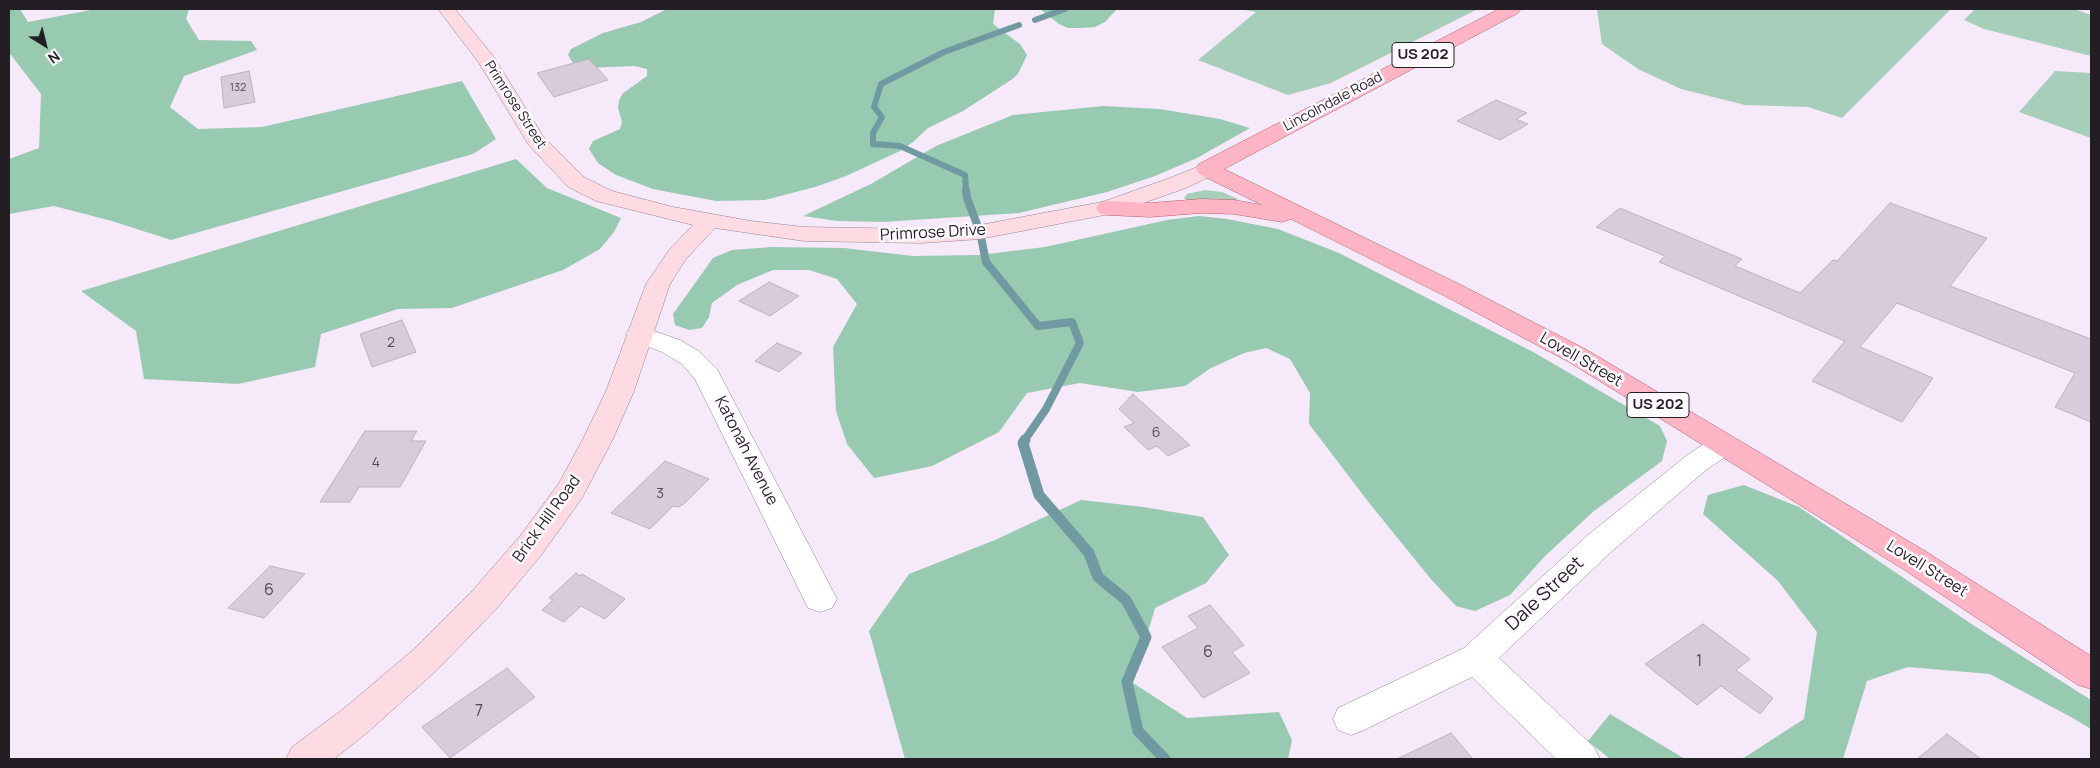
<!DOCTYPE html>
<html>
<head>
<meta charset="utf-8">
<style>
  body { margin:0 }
  #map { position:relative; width:2100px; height:768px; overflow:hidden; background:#f6e9fa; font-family:Manrope,sans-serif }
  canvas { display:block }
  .frame { position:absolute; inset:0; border:10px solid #231e24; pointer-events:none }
  .north { position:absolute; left:20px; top:20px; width:50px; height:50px; -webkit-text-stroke:4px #fdfafe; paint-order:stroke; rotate:144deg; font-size:14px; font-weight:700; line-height:20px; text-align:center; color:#231e24 }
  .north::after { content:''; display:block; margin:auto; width:18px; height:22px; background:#231e24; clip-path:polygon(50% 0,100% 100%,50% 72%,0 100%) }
</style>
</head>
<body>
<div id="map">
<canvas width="2100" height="768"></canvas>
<div class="frame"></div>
<div class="north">N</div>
</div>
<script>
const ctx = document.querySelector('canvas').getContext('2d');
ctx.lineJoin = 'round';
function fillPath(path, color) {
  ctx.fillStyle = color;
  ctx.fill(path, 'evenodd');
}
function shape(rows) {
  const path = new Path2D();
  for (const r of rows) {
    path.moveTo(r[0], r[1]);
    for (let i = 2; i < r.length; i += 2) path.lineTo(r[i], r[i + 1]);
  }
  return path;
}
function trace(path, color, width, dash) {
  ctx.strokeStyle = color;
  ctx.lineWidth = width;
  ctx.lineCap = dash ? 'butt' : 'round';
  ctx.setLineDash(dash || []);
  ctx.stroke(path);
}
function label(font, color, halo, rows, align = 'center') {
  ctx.font = font + ' Manrope,sans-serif';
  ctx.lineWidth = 5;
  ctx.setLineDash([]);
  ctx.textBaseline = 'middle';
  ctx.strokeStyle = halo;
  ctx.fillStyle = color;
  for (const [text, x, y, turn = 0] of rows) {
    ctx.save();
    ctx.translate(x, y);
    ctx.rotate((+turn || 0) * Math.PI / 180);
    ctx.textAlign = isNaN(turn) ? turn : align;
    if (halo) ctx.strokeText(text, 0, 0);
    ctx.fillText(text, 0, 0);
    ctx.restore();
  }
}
fillPath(shape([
  [1239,9,1478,9,1331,83,1288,95,1198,60,1256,12],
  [1598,9,1951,9,1842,118,1808,107,1745,105,1681,89,1638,69,1602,44,1597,10],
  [1975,9,2074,9,2091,15,2091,56,1984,29,1964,20],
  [2055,71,2091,73,2091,138,2019,112],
  [1205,190,1222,192,1238,199,1236,202,1189,201,1184,198,1187,194]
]), '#a7ceba');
fillPath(shape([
  [9,9,20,9,28,22,96,9,189,9,186,19,199,40,251,41,257,50,184,76,170,107,198,129,262,127,462,81,496,139,473,154,171,240,112,221,54,206,9,214,9,159,39,148,41,94,11,55,9,55],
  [667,9,995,9,993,24,1020,44,1027,55,1018,74,1011,80,963,111,928,128,913,142,900,151,846,176,815,187,765,200,716,201,653,189,616,175,598,163,589,149,593,141,620,129,622,122,618,108,619,101,622,94,647,76,647,69,634,66,587,68,575,66,568,55,571,49,603,33,641,22],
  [1040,9,1117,9,1105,22,1095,27,1082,28,1068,28,1059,24],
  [1103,106,1159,109,1220,119,1250,128,1197,158,1155,176,1107,192,1019,213,883,222,837,221,803,216,871,184,936,146,1013,115],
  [516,159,547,188,621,218,614,232,600,249,563,270,452,308,398,309,321,334,315,367,238,384,144,379,136,331,81,291],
  [1199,216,1227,219,1278,229,1339,253,1535,353,1660,426,1667,441,1662,461,1594,511,1545,556,1510,595,1475,611,1456,606,1430,578,1370,504,1309,424,1310,393,1290,359,1266,348,1244,353,1211,368,1185,386,1138,392,1080,383,1027,393,999,432,932,466,874,478,847,444,836,411,833,347,857,304,837,279,809,270,773,270,737,285,712,303,709,317,702,328,689,330,675,325,673,314,713,258,732,250,772,247,844,248,913,256,979,255,1045,247,1167,220],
  [1744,485,1799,507,1973,625,2091,700,2091,729,2071,717,1990,674,1908,667,1867,681,1843,759,1742,759,1804,719,1817,632,1778,581,1703,514,1708,495],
  [1081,500,1143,507,1203,517,1229,555,1206,583,1155,608,1133,683,1187,718,1279,712,1292,740,1288,759,905,759,869,631,909,574,995,540],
  [1610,714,1685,759,1610,759,1588,741]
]), '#98c9b1');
trace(shape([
  [1035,20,1065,9],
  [966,191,965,175,900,146,873,144,873,133,882,117,874,107,881,84,944,52,1019,25]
]), '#7199a1', 6);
trace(shape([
  [966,190,967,198,980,232,986,262,1038,326,1072,322,1080,343,1046,409,1024,441]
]), '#7199a1', 8);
trace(shape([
  [1025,440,1023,443,1039,495,1089,553,1098,577,1126,600,1146,637,1127,682,1138,731,1165,759]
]), '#7199a1', 11);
const building = shape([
  [589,59,608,80,554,97,537,73,589,59],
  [249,71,255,102,224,108,221,77,249,71],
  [1496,100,1527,113,1516,119,1528,124,1500,140,1457,121,1496,100],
  [1890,203,1987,238,1950,286,2091,339,2091,422,2055,407,2075,373,1897,303,1860,347,1933,378,1902,422,1812,381,1845,341,1659,262,1665,256,1596,227,1620,208,1742,259,1735,266,1800,293,1833,260,1837,261,1890,203],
  [769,282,799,296,770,316,739,301,769,282],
  [402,320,416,352,372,367,360,334,402,320],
  [777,343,802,353,779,372,755,361,777,343],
  [1133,394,1155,414,1190,445,1168,456,1157,446,1148,450,1124,427,1134,423,1119,409,1133,394],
  [365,431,417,431,411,441,426,441,400,487,359,487,350,502,320,502,365,431],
  [665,461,709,479,684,504,678,507,673,506,650,529,611,513,665,461],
  [270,566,305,574,264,618,228,608,270,566],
  [576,573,580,576,582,574,625,599,605,619,581,606,564,622,542,610,553,600,549,598,576,573],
  [1210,605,1244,645,1232,652,1250,673,1203,698,1162,647,1198,628,1188,616,1210,605],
  [1703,624,1750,659,1736,670,1773,698,1760,714,1721,686,1697,705,1645,664,1703,624],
  [507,668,535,697,450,758,422,727,507,668],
  [1451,733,1473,759,1397,759,1451,733],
  [1947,734,1981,759,1917,759,1947,734]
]);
fillPath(building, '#d7cbdc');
trace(building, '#bdb0c1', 1);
const street = shape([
  [639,326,680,340,700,352,717,369,837,599,832,608,820,612,808,608,695,379,682,364,662,352,630,340,626,334,630,328,639,326],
  [1724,434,1734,437,1739,444,1734,451,1706,470,1610,553,1499,658,1594,747,1600,759,1556,759,1472,677,1364,730,1351,735,1338,730,1333,719,1338,708,1464,648,1588,535,1686,456,1714,437,1724,434]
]);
const secondary = shape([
  [438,9,455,9,494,57,543,136,584,177,612,191,673,207,751,221,804,227,922,229,980,225,1102,202,1170,178,1207,163,1215,164,1218,169,1215,174,1186,188,1115,213,980,239,922,243,804,241,715,228,686,259,670,284,634,391,613,439,582,498,542,554,497,608,437,670,368,732,334,759,286,759,292,747,342,710,413,650,473,590,520,536,559,483,583,439,606,391,646,284,669,250,693,225,596,201,568,187,528,144,479,63,438,9]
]);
const primary = shape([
  [1499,9,1521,9,1518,13,1224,169,1463,286,1587,350,1925,551,2091,656,2091,689,2078,685,1903,569,1569,362,1445,296,1291,219,1282,222,1234,214,1201,213,1150,217,1107,215,1099,213,1096,208,1099,203,1107,201,1150,203,1201,199,1234,200,1262,205,1199,174,1196,169,1199,164,1499,9]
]);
trace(street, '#908494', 1);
trace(secondary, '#908494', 1);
trace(primary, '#af6073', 1);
fillPath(street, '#fff');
fillPath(secondary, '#fedae2');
fillPath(primary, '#fdb5c5');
label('11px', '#504952', null, [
  ["132",238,88]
]);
label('14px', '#231e24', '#fdfafe', [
  ["Lincolndale Road",1333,102,-28],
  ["Primrose Street",515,105,57]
]);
label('14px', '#504952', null, [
  ["2",391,343],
  ["6",1156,433],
  ["4",376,463],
  ["3",660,494]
]);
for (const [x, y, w] of [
  [1423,55,62],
  [1658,405,62]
]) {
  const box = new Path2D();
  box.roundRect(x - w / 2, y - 12.5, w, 25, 4);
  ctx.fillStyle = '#fdfafe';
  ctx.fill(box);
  trace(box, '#231e24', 1);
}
label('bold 15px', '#231e24', null, [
  ["US 202",1423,55],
  ["US 202",1658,405]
]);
label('16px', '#231e24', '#fdfafe', [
  ["Primrose Drive",933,233,-3],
  ["Lovell Street",1581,360,30],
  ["Katonah Avenue",746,451,63],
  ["Brick Hill Road",547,519,-54],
  ["Lovell Street",1927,569,32]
]);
label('16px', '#504952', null, [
  ["6",269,591],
  ["6",1208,653],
  ["1",1699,662],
  ["7",479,712]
]);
label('19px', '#231e24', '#fdfafe', [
  ["Dale Street",1545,594,-43]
]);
</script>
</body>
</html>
